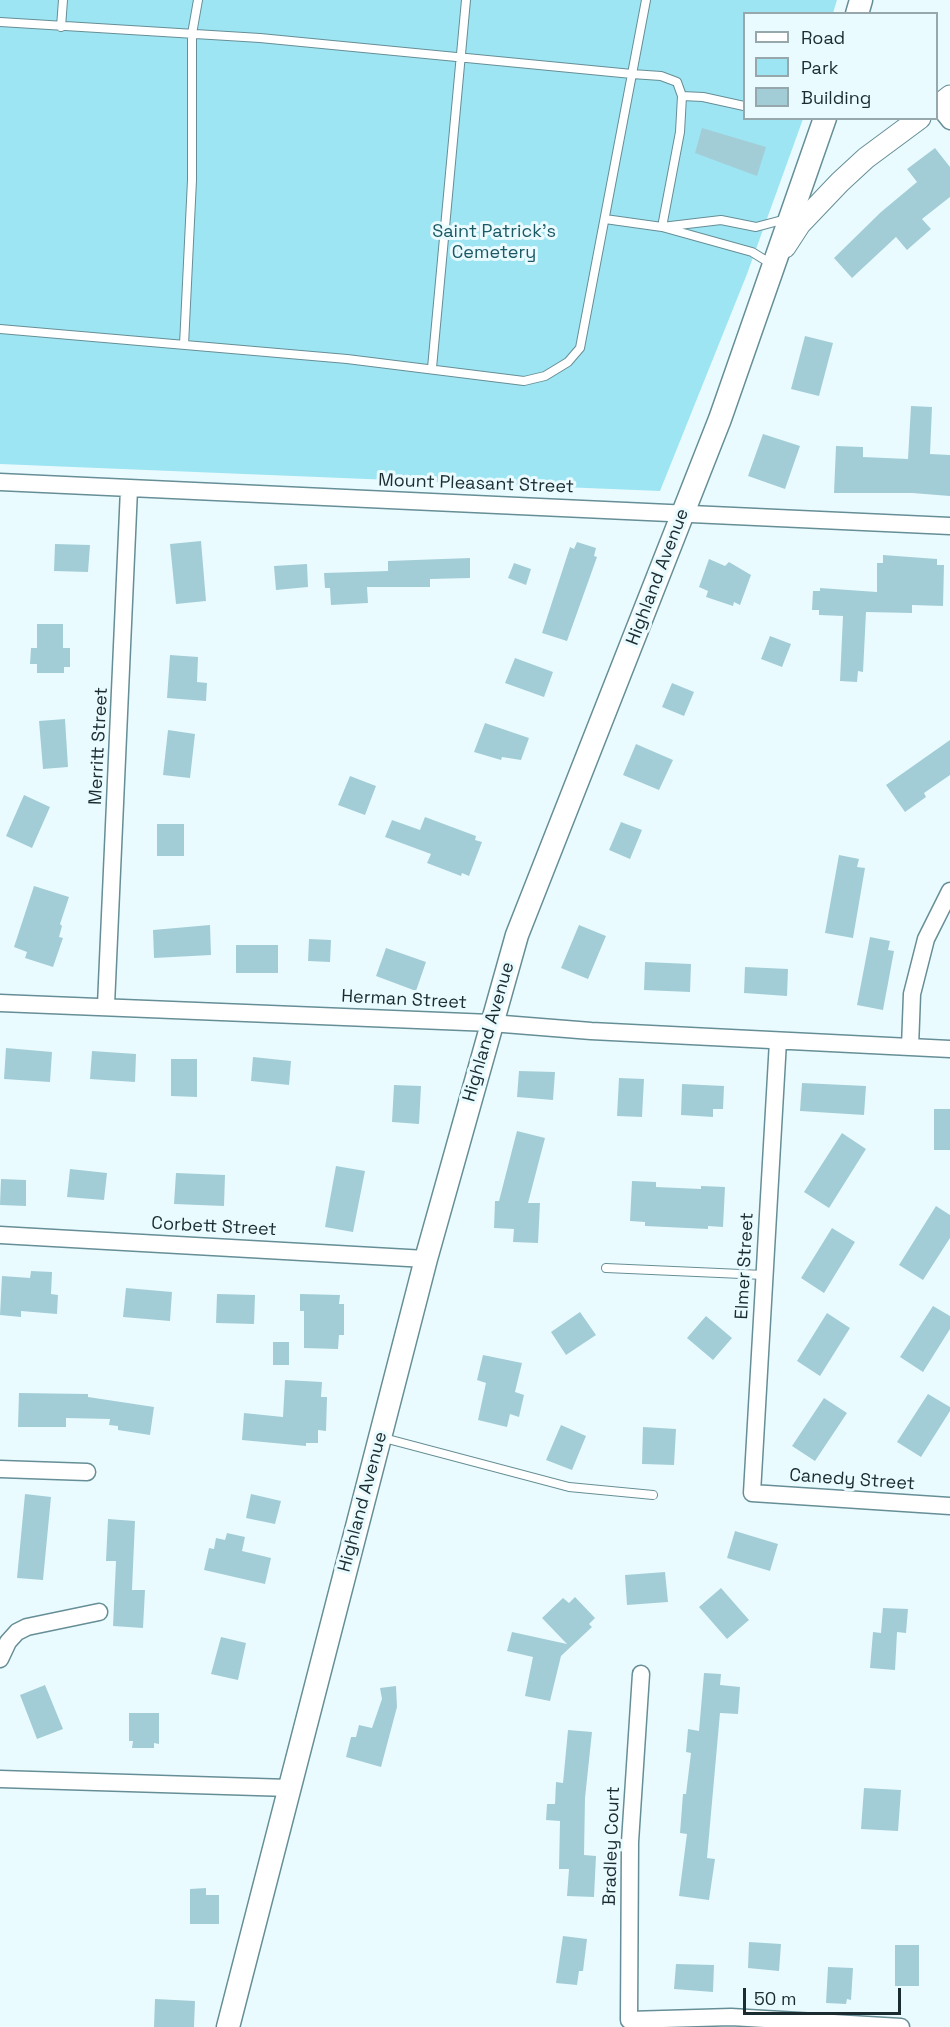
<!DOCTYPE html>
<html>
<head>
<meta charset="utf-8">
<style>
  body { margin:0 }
  #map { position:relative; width:950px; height:2027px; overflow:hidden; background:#eafbff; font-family:"Space Grotesk",sans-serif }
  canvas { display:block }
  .legend { position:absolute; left:743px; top:12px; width:195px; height:108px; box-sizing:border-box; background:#eafbff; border:2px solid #97a8ac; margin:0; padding:8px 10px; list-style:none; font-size:18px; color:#1b2c30 }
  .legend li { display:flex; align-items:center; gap:12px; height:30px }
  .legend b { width:30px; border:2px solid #97a8ac }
  .scale { position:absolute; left:743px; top:1988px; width:158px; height:27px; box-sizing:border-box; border:3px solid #1b2c30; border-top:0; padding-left:8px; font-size:18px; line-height:21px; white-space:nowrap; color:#1b2c30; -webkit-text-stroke:4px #eafbff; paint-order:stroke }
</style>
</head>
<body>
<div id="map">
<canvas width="950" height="2027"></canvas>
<ul class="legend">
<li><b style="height:8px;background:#fff"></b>Road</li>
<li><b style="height:16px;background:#9de5f3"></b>Park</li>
<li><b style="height:16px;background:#a3cdd6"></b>Building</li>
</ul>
<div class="scale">50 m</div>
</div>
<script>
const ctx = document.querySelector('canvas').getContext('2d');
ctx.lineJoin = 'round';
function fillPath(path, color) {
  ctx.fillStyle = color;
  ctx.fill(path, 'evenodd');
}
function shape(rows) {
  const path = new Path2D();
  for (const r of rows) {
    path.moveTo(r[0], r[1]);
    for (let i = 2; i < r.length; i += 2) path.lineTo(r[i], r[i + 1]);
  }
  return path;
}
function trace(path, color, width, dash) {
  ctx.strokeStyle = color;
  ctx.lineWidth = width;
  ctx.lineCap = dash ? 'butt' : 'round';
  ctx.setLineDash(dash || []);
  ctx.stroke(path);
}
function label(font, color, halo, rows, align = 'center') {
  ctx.font = font + ' "Space Grotesk",sans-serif';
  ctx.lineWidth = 6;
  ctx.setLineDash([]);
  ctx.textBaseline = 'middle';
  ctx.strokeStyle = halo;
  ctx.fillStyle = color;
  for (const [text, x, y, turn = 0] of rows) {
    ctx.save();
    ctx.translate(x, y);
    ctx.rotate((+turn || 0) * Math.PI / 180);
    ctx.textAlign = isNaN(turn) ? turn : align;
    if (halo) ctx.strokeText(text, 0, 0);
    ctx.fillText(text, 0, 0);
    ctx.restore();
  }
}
fillPath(shape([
  [0,0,837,0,833,13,744,14,744,118,803,119,747,274,660,491,0,464]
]), '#9de5f3');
fillPath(shape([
  [702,128,766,147,757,176,695,153],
  [935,148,950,167,950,197,922,219,931,229,907,250,896,237,852,278,834,258,881,212,917,182,907,169],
  [805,336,833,343,819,396,791,389],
  [911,406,932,407,930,454,950,455,950,496,912,493,834,493,836,446,863,447,863,457,908,459],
  [763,434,800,446,785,489,748,476],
  [201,541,206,601,176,604,170,544],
  [577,542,596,548,594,556,597,557,567,641,542,633,570,547,574,549],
  [55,544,90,545,88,572,54,571],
  [883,555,937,559,937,565,944,565,943,606,912,605,912,613,866,612,863,672,858,671,857,682,840,681,843,616,819,615,819,610,812,610,813,591,820,591,820,588,877,592,877,563,883,563],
  [470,558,470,578,430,579,430,587,367,587,368,603,331,605,330,588,325,588,324,573,388,571,388,561],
  [709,559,725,566,729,562,751,575,740,605,734,602,733,606,706,597,708,591,699,587],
  [514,563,531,569,526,585,508,578],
  [307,564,308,587,276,590,274,566],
  [37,624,63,624,63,648,70,648,70,667,64,667,64,673,37,673,37,664,30,664,31,648,37,648],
  [770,636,791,644,782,667,761,659],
  [170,655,198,657,197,682,207,683,206,701,167,698],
  [515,658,553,672,544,697,505,683],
  [672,683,694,692,684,716,662,707],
  [65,719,68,767,43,769,39,721],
  [485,723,529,738,521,760,502,757,501,760,474,752],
  [168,730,195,734,190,778,163,775],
  [950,740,950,775,924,793,926,797,905,812,886,785],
  [636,744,673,760,659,790,623,775],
  [350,776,376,786,365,815,338,805],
  [24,795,50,807,32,848,6,836],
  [425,817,476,836,475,840,482,842,469,876,462,873,461,876,427,863,431,854,385,837,392,820,420,830],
  [621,822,642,830,630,859,609,850],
  [157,824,184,824,184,856,157,856],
  [839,855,859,859,857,867,865,868,853,938,825,933],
  [34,886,69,897,60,924,62,926,59,937,63,938,53,967,25,958,27,952,14,947],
  [210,925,211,955,154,958,153,930],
  [579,925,606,936,588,979,561,968],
  [870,937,890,941,888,950,894,951,883,1010,857,1005],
  [309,939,331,940,330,962,308,961],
  [236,945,278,945,278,973,236,973],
  [386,948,426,962,416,991,376,976],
  [645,962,691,964,690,992,644,990],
  [745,967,788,969,787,996,744,993],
  [6,1048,52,1052,50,1082,4,1079],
  [92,1051,136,1054,135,1082,90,1079],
  [253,1057,291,1061,289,1085,251,1081],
  [171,1059,197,1059,197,1097,171,1096],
  [519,1071,555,1072,553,1100,517,1097],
  [619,1078,644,1079,642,1117,617,1116],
  [802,1083,866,1086,864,1115,800,1111],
  [682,1084,724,1086,723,1109,713,1109,713,1117,681,1115],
  [394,1085,421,1086,419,1124,392,1122],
  [934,1109,950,1109,950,1150,934,1150],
  [517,1131,545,1138,528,1203,540,1203,538,1243,513,1242,514,1229,494,1228,495,1201,499,1201],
  [842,1133,866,1149,829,1208,804,1192],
  [336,1166,365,1171,353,1232,325,1227],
  [70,1169,107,1173,104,1200,67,1197],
  [176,1173,225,1175,224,1206,174,1204],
  [1,1179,26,1180,26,1206,0,1205],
  [632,1181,656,1182,656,1187,701,1189,701,1186,725,1187,723,1227,708,1226,708,1229,645,1226,645,1222,630,1221],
  [936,1206,950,1215,950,1238,923,1280,899,1265],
  [832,1228,855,1242,824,1293,801,1278],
  [31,1271,52,1272,51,1294,58,1295,57,1314,21,1311,21,1317,0,1315,2,1276,30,1278],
  [126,1288,172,1292,170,1321,123,1317],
  [217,1294,255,1295,254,1324,216,1323],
  [300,1294,340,1295,339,1304,344,1304,344,1335,339,1335,338,1349,304,1348,304,1311,300,1311],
  [933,1306,950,1316,950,1329,923,1372,900,1357],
  [580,1312,596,1335,566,1355,551,1332],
  [827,1313,850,1328,820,1376,797,1361],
  [706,1316,732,1338,713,1360,687,1338],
  [273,1342,289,1342,289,1365,273,1365],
  [483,1355,522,1363,515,1392,524,1395,519,1417,510,1414,507,1427,478,1420,486,1383,477,1380],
  [285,1380,322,1382,321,1397,327,1397,326,1431,318,1430,318,1443,306,1443,306,1446,242,1440,244,1413,283,1417],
  [19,1393,88,1394,88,1397,154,1407,150,1435,118,1430,118,1426,109,1425,110,1419,66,1418,66,1427,18,1427],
  [928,1394,950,1407,950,1411,921,1457,897,1442],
  [824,1398,847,1413,815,1461,792,1446],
  [561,1425,586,1436,572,1470,546,1460],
  [643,1427,676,1429,674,1465,642,1464],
  [25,1494,51,1497,43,1580,17,1578],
  [251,1494,281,1501,275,1524,246,1518],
  [108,1519,135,1521,132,1590,145,1590,143,1628,113,1626,116,1561,106,1561],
  [735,1531,778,1544,770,1571,727,1558],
  [227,1533,245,1537,242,1551,271,1558,265,1584,204,1570,209,1548,214,1549,216,1538,225,1540],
  [665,1572,668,1602,627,1605,625,1575],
  [721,1588,749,1620,727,1639,699,1607],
  [575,1597,595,1618,589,1624,592,1627,561,1656,550,1701,525,1696,533,1657,507,1651,512,1632,567,1644,542,1618,563,1598,569,1603],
  [883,1608,908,1609,906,1633,897,1632,895,1670,870,1668,873,1632,881,1633],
  [221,1637,246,1643,238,1680,211,1674],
  [704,1673,721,1674,720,1685,740,1687,738,1714,720,1713,707,1858,715,1859,709,1900,679,1896,687,1834,680,1833,683,1794,686,1794,691,1753,686,1752,688,1729,699,1731],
  [45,1685,63,1729,37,1739,20,1695],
  [396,1686,397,1707,381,1767,346,1757,351,1737,356,1737,359,1725,372,1728,382,1699,380,1688],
  [129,1713,159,1713,159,1744,154,1743,154,1748,132,1748,133,1741,129,1741],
  [568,1730,592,1732,585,1798,584,1855,596,1856,594,1897,567,1896,569,1869,559,1869,560,1821,546,1820,547,1804,555,1804,556,1782,563,1783],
  [864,1788,901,1790,898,1831,861,1829],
  [206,1888,206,1895,219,1895,219,1924,190,1924,190,1889],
  [563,1936,587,1939,583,1971,579,1971,577,1985,556,1983],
  [749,1942,781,1944,779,1971,748,1968],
  [895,1945,919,1945,919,1986,895,1986],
  [676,1964,714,1965,713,1992,674,1989],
  [828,1967,853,1968,851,2000,847,1999,846,2004,826,2003],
  [155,1999,195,2001,194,2027,154,2027]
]), '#a3cdd6');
const service = shape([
  [646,0,632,74,661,76,677,82,682,96,680,132,662,227,721,220,756,227,786,219],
  [0,22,260,38,632,74,580,348,568,362,545,376,524,381,347,359,0,329],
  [61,27,63,0],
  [682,96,703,97,744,106],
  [605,219,662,227,752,252,773,265],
  [184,345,192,180,192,34,198,0],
  [432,368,466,0],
  [606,1268,764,1275],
  [380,1437,569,1487,653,1495]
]);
const minor = shape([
  [938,106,950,121],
  [0,482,950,526],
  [0,1003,491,1023,591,1031,950,1049],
  [106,1005,129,489],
  [778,1041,752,1493,950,1506],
  [910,1047,912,994,926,939,950,891],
  [0,1235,426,1259],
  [0,1469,87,1472],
  [0,1659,8,1642,17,1632,27,1627,99,1612],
  [641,1674,630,1842,629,2020,731,2017,901,2027],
  [0,1779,289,1788]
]);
const tertiary = shape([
  [936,107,950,96],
  [785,247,800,224,840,182,866,158,920,118]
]);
const secondary = shape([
  [857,14,861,0],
  [228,2027,426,1259,517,935,720,419,825,118]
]);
trace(service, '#668e96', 10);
trace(minor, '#668e96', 19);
trace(tertiary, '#668e96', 23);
trace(secondary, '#668e96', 25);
trace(service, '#fff', 8);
trace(minor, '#fff', 16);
trace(tertiary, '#fff', 21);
trace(secondary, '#fff', 22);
label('18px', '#1b5964', '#eafbff', [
  ["Saint Patrick's",494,232],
  ["Cemetery",494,253]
]);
label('18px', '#1b2c30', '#eafbff', [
  ["Mount Pleasant Street",476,484,2],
  ["Highland Avenue",658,577,-69],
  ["Merritt Street",99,746,-87],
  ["Herman Street",404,1000,3],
  ["Highland Avenue",489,1032,-74],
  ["Corbett Street",214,1227,3],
  ["Elmer Street",745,1266,-87],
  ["Canedy Street",852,1480,4],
  ["Highland Avenue",363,1502,-75],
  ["Bradley Court",612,1846,-88]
]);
</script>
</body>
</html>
